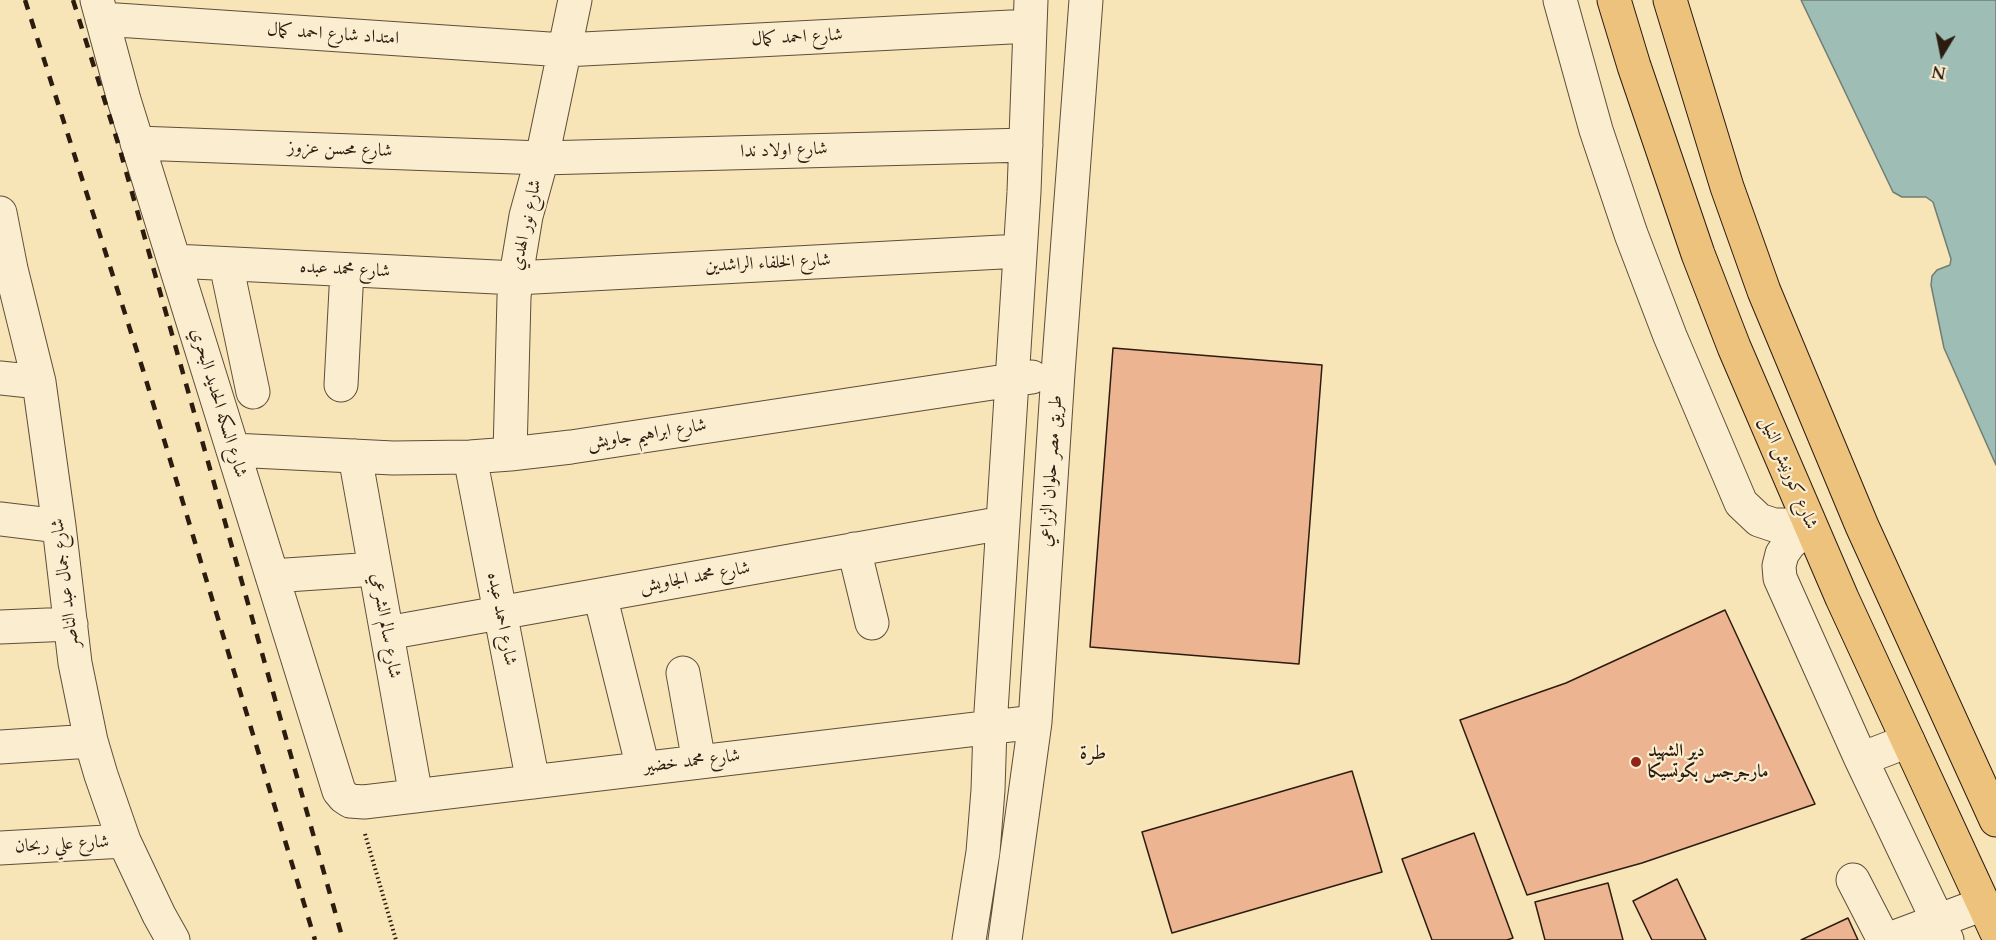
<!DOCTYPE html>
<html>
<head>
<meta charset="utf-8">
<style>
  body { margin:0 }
  #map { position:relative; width:1996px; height:940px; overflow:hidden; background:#f7e4b7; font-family:Cardo,serif }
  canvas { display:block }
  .north { position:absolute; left:1912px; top:24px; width:60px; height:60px; -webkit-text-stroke:4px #faedd0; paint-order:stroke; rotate:190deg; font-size:16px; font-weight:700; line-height:24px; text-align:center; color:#2c1c0f }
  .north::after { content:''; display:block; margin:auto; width:21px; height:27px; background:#2c1c0f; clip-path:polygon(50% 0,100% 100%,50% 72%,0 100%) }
</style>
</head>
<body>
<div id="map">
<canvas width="1996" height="940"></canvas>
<div class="north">N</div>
</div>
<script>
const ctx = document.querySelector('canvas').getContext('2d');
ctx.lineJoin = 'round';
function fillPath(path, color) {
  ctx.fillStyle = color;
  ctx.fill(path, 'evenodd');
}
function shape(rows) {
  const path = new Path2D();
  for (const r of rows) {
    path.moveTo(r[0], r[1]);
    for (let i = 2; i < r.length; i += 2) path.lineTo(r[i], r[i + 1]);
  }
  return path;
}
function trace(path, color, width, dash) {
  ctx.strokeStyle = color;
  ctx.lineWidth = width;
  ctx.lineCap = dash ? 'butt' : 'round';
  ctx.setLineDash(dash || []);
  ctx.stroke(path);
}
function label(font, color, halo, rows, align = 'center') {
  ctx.font = font + ' Cardo,Amiri,serif';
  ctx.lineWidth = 4.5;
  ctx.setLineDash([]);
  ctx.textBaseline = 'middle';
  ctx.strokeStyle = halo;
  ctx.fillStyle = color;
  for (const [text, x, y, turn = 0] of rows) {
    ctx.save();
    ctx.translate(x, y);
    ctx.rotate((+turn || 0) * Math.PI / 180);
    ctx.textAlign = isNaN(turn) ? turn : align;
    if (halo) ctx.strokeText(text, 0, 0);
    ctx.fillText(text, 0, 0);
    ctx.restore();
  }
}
const water = shape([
  [1801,0,1996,0,1996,465,1944,348,1931,285,1932,276,1937,270,1950,265,1951,259,1933,202,1926,197,1902,197,1893,192,1801,0]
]);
fillPath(water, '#9ebeb5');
trace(water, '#707d73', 1.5);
const building = shape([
  [1113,348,1322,365,1299,664,1090,647,1113,348],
  [1725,610,1815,804,1642,863,1527,895,1460,720,1566,683,1725,610],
  [1352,771,1382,872,1172,933,1142,832,1352,771],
  [1474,833,1513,938,1507,940,1432,940,1402,859,1474,833],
  [1677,879,1706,940,1652,940,1633,901,1677,879],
  [1608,883,1623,940,1545,940,1535,902,1608,883],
  [1848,918,1858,940,1801,940,1848,918]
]);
fillPath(building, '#ecb490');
trace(building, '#2c1c0f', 1.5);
const minor = shape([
  [97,0,124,100,339,791,344,797,350,801,364,802,1035,722],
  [1560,0,1596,130,1631,234,1670,336,1741,503,1759,520,1774,525,1790,525,1808,520],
  [102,19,564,50,1030,26],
  [137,143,542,158,1026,145],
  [0,213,11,269,39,382,59,526,75,663,91,741,101,775,124,841,159,915,173,940],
  [174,261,516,278,1020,251],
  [226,264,253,392],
  [0,378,39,382],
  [341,385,347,270],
  [233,450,393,458,470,457,510,454,571,447,1032,377],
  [510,454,514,297,517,270,526,216,542,158,575,0],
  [355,456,416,796],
  [470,457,533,782],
  [0,519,59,526],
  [1812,531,1798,536,1789,544,1782,554,1779,566,1780,578,1861,759,1947,940],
  [854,549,872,623],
  [272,576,375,569],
  [600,595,643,768],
  [0,627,71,624],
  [387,633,1003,523],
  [683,673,699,762],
  [0,747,91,741],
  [1861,759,1908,741],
  [0,848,124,841],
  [1853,880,1884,940],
  [969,940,983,852,988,790,990,727,1024,192,1031,0],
  [1005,940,1035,722,1058,373,1086,0],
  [1887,940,1983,904]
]);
const highway = shape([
  [1614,0,1634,66,1698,254,1734,347,1842,598,1996,931],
  [1670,0,1727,187,1764,291,1862,526,1996,820]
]);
trace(minor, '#5f4e39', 35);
trace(highway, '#2c1c0f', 35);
trace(shape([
  [365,834,396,940]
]), '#2c1c0f', 4, [1.5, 3]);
trace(minor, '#faedd0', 33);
trace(highway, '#ecc27c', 33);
trace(shape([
  [25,0,143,370,315,940],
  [73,0,118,143,343,940]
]), '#2c1c0f', 4.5, [10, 10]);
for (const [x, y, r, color] of [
  [1636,762,6,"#8f2418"]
]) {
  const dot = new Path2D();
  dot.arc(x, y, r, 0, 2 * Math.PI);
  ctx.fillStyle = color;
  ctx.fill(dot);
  trace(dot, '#faedd0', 2);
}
label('18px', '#2c1c0f', '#faedd0', [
  ["امتداد شارع احمد كمال",333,35,4],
  ["شارع احمد كمال",797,38,-3],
  ["شارع محسن عزوز",340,150,2],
  ["شارع اولاد ندا",784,151,-2],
  ["شارع نور الهدي",527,225,-78],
  ["شارع الخلفاء الراشدين",768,264,-3],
  ["شارع محمد عبده",345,270,3],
  ["شارع السكه الحديد البحري",218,403,73],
  ["شارع ابراهيم جاويش",647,435,-9],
  ["طريق مصر حلوان الزراعي",1052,471,-86],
  ["شارع كورنيش النيل",1788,473,67],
  ["شارع محمد الجاويش",695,578,-10],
  ["شارع جمال عبد الناصر",66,583,-97],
  ["شارع احمد عبده",501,619,79],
  ["شارع سالم الشرعي",385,626,80],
  ["شارع محمد خضير",692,762,-7],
  ["شارع علي ربحان",62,845,-3]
]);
label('bold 18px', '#2c1c0f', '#faedd0', [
  ["دير الشهيد",1648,752],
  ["مارجرجس بكوتسيكا",1648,773]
], 'left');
label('21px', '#2c1c0f', '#faedd0', [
  ["طرة",1093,754]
]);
</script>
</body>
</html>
